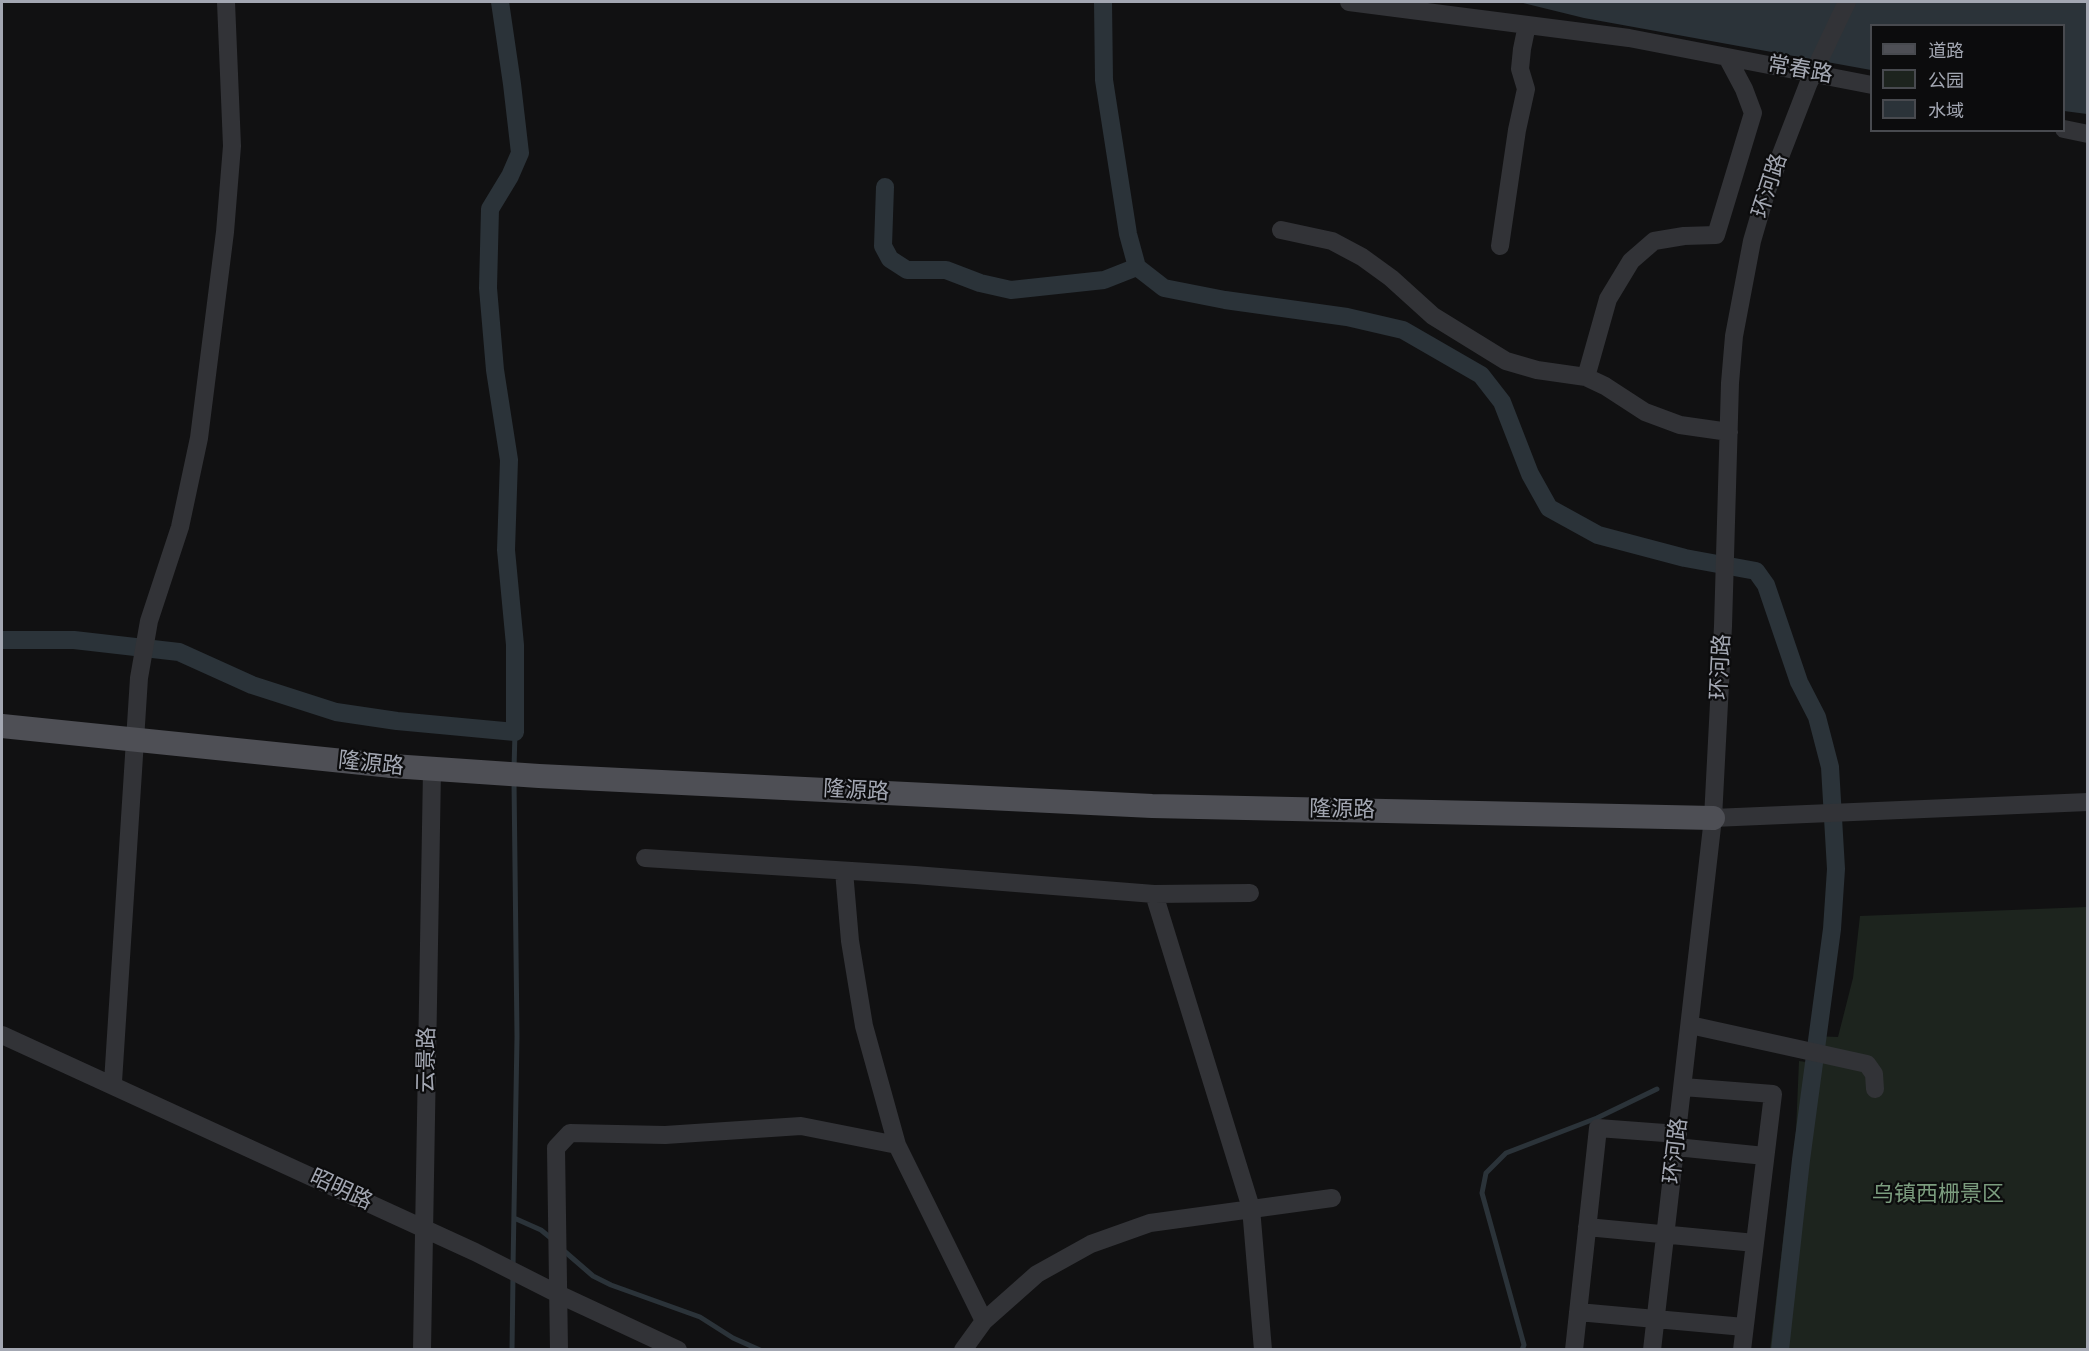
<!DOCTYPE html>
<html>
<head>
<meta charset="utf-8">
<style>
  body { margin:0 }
  #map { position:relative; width:2089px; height:1351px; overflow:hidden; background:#111112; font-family:"PT Sans Narrow","Noto Sans SC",sans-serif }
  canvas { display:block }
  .frame { position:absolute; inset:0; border:3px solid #a3a7b2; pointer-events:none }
  .legend { position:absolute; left:1870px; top:24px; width:195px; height:108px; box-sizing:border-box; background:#0c0c0d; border:2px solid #484a4f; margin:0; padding:8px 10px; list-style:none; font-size:18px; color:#a3a7b2 }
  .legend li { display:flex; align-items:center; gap:12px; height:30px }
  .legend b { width:30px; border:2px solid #484a4f }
</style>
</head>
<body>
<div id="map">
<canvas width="2089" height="1351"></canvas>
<div class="frame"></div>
<ul class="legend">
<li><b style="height:8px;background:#4e4f55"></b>道路</li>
<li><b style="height:16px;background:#1d241e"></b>公园</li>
<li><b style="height:16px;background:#2b3339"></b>水域</li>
</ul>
</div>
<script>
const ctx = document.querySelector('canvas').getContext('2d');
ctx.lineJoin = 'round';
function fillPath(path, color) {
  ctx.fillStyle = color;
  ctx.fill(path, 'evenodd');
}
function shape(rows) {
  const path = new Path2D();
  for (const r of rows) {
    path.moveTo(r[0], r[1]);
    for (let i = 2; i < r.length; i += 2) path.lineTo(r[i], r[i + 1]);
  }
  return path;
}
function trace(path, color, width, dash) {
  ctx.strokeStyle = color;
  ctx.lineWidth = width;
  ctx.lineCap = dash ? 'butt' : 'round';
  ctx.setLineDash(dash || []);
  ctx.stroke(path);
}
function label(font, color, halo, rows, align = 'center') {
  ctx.font = font + ' "PT Sans Narrow","Noto Sans SC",sans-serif';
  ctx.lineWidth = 4.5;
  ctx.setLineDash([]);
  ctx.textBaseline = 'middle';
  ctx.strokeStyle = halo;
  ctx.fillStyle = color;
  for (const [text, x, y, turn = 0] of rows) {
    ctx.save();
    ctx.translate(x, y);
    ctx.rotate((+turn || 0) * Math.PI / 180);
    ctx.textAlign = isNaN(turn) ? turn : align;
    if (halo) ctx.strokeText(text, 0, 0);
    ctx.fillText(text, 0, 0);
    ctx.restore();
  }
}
fillPath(shape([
  [2087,907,2087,1349,1770,1350,1796,1131,1799,1061,1806,1062,1813,1036,1838,1037,1853,978,1860,916]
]), '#1d241e');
fillPath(shape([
  [1519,2,2087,2,2087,114,2064,111,2064,26,1872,26,1871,70,1584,18]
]), '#2b3339');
trace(shape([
  [514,769,515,732],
  [514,1218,541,1230,552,1239],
  [563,1250,593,1276,611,1285,700,1317,733,1338,760,1350],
  [513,1267,517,1037,514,781],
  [512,1350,513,1276],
  [1522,1350,1524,1345,1482,1193,1486,1173,1506,1153,1597,1118,1657,1089]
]), '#2b3339', 5);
trace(shape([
  [1103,2,1104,80,1128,234,1137,267,1164,288,1225,300,1347,317,1403,330,1481,375,1502,402,1530,474,1549,508,1598,535,1685,558,1756,571,1766,585,1799,682,1817,717,1830,767,1836,869,1832,929,1801,1160,1780,1350],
  [885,187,883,246,890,259,907,270,946,270,980,283,1011,290,1104,280,1137,267],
  [2,640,74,640,179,652,252,685,336,712,397,721,515,732,515,645,506,550,509,460,495,370,488,288,490,209,510,176,520,153,512,84,500,2]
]), '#2b3339', 18);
trace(shape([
  [1349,2,1629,38,1872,85],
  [2064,129,2088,134],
  [1281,230,1332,241,1362,257,1391,278,1433,316,1506,361,1537,370,1586,377,1605,386,1645,412,1680,425,1729,432],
  [1500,246,1517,130,1526,89,1520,69,1522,49,1527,25],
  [1586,377,1608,299,1631,261,1654,241,1684,236,1716,235,1753,113,1744,89,1727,57],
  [1713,818,2088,802],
  [645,858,915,875,1154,894,1250,893],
  [844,871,850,941,864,1026,897,1145,984,1321],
  [1154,894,1251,1208,1263,1350],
  [1690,1025,1867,1064,1874,1074,1875,1089],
  [2,1035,475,1252,558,1294,678,1350],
  [113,1082,139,678,149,621,180,527,199,438,225,232,232,146,226,2],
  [1683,1087,1773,1094,1742,1350],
  [1676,1147,1765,1156],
  [1587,1227,1755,1243],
  [1578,1312,1744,1327],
  [422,1350,432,770],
  [559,1350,556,1148,570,1133,665,1135,801,1126,897,1145],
  [963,1350,984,1321,1037,1274,1091,1244,1150,1223,1332,1198],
  [1574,1350,1598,1128,1678,1134],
  [1652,1350,1713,818,1723,626,1730,383,1734,336,1752,241,1766,193,1809,82]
]), '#323337', 18);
trace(shape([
  [392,766,539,776,1152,806,1713,818]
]), '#4e4f55', 24);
trace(shape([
  [1809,82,1847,2]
]), '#323337', 18);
trace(shape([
  [2,726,392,766]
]), '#4e4f55', 24);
label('22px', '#a3a7b2', '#0c0c0d', [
  ["常春路",1800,70,10],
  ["环河路",1770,186,-72],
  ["环河路",1721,667,-87],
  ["隆源路",371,764,6],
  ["隆源路",856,791,3],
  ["隆源路",1342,810,1],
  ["云景路",427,1060,-89],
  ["环河路",1676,1151,-83],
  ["昭明路",341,1190,25]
]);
label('22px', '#7b9c7e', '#0c0c0d', [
  ["乌镇西栅景区",1938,1195]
]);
</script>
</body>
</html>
